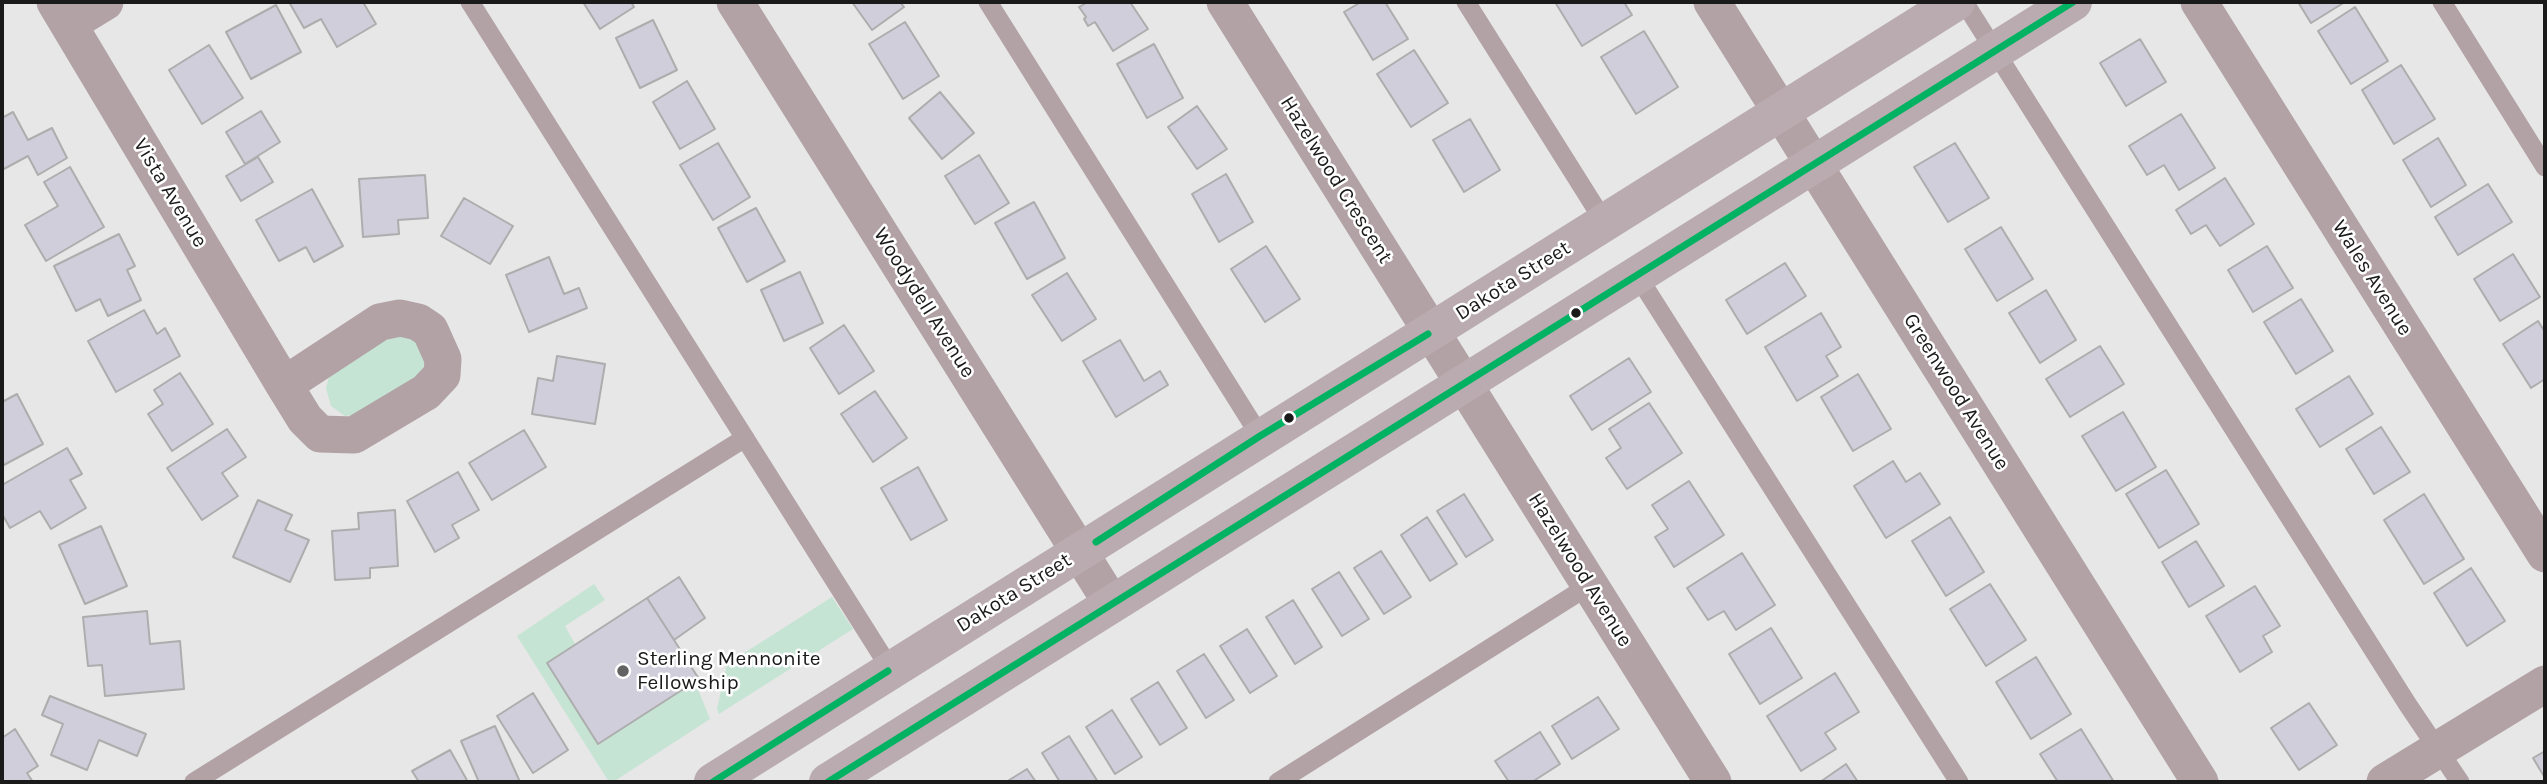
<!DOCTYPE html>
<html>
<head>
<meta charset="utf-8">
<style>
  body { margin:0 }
  #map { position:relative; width:2547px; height:784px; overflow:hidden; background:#e7e7e7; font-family:Karla,sans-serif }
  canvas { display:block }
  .frame { position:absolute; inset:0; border:4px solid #1a1a1b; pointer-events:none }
</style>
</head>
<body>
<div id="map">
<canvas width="2547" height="784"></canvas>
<div class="frame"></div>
</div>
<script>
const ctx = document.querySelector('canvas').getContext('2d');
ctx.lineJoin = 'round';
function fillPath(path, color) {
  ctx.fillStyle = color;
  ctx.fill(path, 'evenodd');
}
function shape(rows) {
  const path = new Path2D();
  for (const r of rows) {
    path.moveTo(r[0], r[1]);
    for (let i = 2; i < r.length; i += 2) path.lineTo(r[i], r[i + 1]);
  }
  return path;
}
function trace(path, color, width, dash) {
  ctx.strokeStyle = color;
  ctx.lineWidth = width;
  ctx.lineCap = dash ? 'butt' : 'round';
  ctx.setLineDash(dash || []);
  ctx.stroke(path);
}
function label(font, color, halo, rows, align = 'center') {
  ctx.font = font + ' Karla,sans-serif';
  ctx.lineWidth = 5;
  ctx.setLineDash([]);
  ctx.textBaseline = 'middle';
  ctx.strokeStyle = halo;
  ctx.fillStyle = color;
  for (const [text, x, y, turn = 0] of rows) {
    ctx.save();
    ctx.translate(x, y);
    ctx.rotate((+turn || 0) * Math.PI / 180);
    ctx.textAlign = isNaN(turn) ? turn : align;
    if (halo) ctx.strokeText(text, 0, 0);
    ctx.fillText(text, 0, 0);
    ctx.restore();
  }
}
fillPath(shape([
  [410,331,430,360,419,378,359,414,345,416,331,406,326,388,329,377,394,333],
  [594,584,605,600,565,626,575,644,547,663,598,743,695,682,710,719,613,782,609,782,517,636],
  [832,597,853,629,719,714,717,709,727,664]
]), '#c5e4d4');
const building = shape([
  [289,2,363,2,376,24,337,47,321,19,304,28,289,2],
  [583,2,631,2,634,7,600,29,583,2],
  [852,2,900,2,904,7,872,30,852,2],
  [1088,2,1130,2,1148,29,1113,51,1095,22,1088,26,1084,19,1086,17,1079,7,1088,2],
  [1361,2,1385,2,1408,39,1373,60,1344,12,1361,2],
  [1555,2,1624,2,1632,15,1582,46,1555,2],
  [2298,2,2345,2,2311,23,2298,2],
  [276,5,301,52,251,79,226,32,276,5],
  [2355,7,2388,61,2351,84,2318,31,2355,7],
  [653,20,677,70,640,88,616,38,653,20],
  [905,22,939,76,903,99,869,44,905,22],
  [1644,31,1678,87,1636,114,1601,57,1644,31],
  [2140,39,2166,82,2126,106,2100,63,2140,39],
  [1154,44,1183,98,1147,118,1117,64,1154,44],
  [209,45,243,98,202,124,169,70,209,45],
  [1414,50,1448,103,1411,127,1377,74,1414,50],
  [2401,65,2435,119,2394,144,2362,90,2401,65],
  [687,81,715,129,680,149,653,102,687,81],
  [940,92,974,133,942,159,909,118,940,92],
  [1197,106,1227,149,1197,169,1168,127,1197,106],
  [261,111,280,142,245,164,226,132,261,111],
  [13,112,28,140,52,128,67,158,38,175,28,156,2,170,2,118,13,112],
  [2181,114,2215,168,2179,190,2164,165,2147,175,2129,146,2181,114],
  [1470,119,1500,170,1464,192,1433,140,1470,119],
  [2438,138,2466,185,2431,207,2403,160,2438,138],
  [718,143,750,197,713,220,680,165,718,143],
  [1955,143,1989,198,1948,222,1914,167,1955,143],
  [979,155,1009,203,975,224,945,176,979,155],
  [258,157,273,182,241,201,226,176,258,157],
  [70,167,104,227,46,261,25,225,58,206,44,182,70,167],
  [1226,174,1253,222,1219,242,1192,194,1226,174],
  [425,175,428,218,398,220,399,234,363,237,359,179,425,175],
  [2225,178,2254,224,2220,246,2206,225,2191,234,2176,210,2225,178],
  [2488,184,2512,222,2458,255,2435,217,2488,184],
  [312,189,343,246,314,262,306,247,279,261,256,220,312,189],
  [464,198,513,226,490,264,441,236,464,198],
  [1034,202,1065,258,1027,279,995,223,1034,202],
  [756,208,785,261,747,282,718,228,756,208],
  [2001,227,2033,279,1997,301,1965,249,2001,227],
  [119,234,135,266,127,270,141,300,108,316,100,299,76,311,54,266,119,234],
  [1266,246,1300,299,1265,322,1231,269,1266,246],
  [2267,246,2293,288,2253,312,2228,270,2267,246],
  [2513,254,2540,297,2500,321,2474,279,2513,254],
  [549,257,564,294,579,288,587,308,529,332,506,275,549,257],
  [1785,263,1806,296,1747,334,1726,300,1785,263],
  [800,272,823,323,784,341,761,290,800,272],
  [1067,273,1096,319,1062,341,1032,295,1067,273],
  [2046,290,2076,340,2040,363,2009,313,2046,290],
  [2301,299,2333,351,2296,374,2264,322,2301,299],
  [144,310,157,334,165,328,180,356,116,392,88,341,144,310],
  [1821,313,1841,347,1826,356,1838,376,1797,401,1765,347,1821,313],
  [2538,321,2545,332,2545,379,2531,388,2503,344,2538,321],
  [844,325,874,371,839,394,810,348,844,325],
  [1120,340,1144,381,1160,371,1168,385,1116,417,1083,361,1120,340],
  [2100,346,2124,384,2070,417,2046,379,2100,346],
  [557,356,605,364,595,424,532,414,538,378,553,381,557,356],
  [1629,358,1651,392,1592,430,1570,396,1629,358],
  [180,373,213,424,172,451,148,414,163,404,154,390,180,373],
  [1858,374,1891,429,1853,451,1821,397,1858,374],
  [2349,376,2373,414,2320,447,2296,409,2349,376],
  [875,391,907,438,873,462,841,414,875,391],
  [17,394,43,444,2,466,2,402,17,394],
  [1649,403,1682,453,1627,489,1606,458,1621,448,1609,429,1649,403],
  [2123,412,2156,467,2116,491,2082,436,2123,412],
  [2381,427,2410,472,2374,494,2346,449,2381,427],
  [227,429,246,457,222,473,238,496,202,520,167,468,227,429],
  [524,430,546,467,492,500,469,463,524,430],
  [67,448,82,474,70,480,86,508,51,529,40,511,10,528,2,514,2,485,67,448],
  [1893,461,1906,482,1920,473,1940,504,1886,538,1854,486,1893,461],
  [918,467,947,520,911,540,881,488,918,467],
  [2166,470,2199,524,2159,548,2126,494,2166,470],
  [458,472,479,510,452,525,459,538,435,552,407,501,458,472],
  [1689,481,1724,535,1674,567,1655,537,1668,529,1652,505,1689,481],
  [1464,494,1493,540,1466,557,1437,511,1464,494],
  [2424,494,2464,559,2424,584,2384,520,2424,494],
  [258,500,292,515,285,530,309,540,290,582,233,557,258,500],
  [395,510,398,566,370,568,370,578,335,580,332,531,359,529,358,513,395,510],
  [1427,517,1457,564,1430,581,1401,535,1427,517],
  [1950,517,1984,572,1946,596,1912,541,1950,517],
  [101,526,127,586,85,604,59,545,101,526],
  [2196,541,2224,586,2189,607,2162,562,2196,541],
  [1381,551,1411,597,1384,614,1354,568,1381,551],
  [1742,553,1775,605,1736,630,1724,611,1708,620,1687,588,1742,553],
  [2471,568,2505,621,2467,646,2434,593,2471,568],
  [1339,572,1369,619,1342,636,1312,589,1339,572],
  [679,577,705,618,674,640,647,598,679,577],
  [1990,584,2026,640,1986,666,1950,609,1990,584],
  [2255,586,2280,626,2263,636,2272,652,2240,672,2206,616,2255,586],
  [647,598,699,679,598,744,547,663,647,598],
  [1293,600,1322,647,1295,664,1266,617,1293,600],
  [147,611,150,644,180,641,184,689,105,696,102,665,88,666,83,617,147,611],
  [1771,628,1802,678,1760,704,1729,654,1771,628],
  [1247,629,1277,676,1250,693,1220,646,1247,629],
  [1204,654,1234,700,1206,718,1177,671,1204,654],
  [2036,657,2071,714,2031,739,1996,682,2036,657],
  [1835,673,1859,712,1825,733,1836,749,1801,771,1767,716,1835,673],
  [1158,682,1187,728,1160,745,1131,699,1158,682],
  [533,693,568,750,533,773,497,716,533,693],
  [50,696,146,734,137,756,99,740,87,770,51,755,63,724,42,715,50,696],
  [1598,697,1619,729,1572,759,1552,726,1598,697],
  [2309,703,2337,745,2299,770,2271,728,2309,703],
  [1112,710,1142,757,1115,774,1086,727,1112,710],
  [495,726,520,782,479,782,461,741,495,726],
  [15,729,38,766,27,773,33,782,2,782,2,738,15,729],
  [2081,729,2114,782,2058,782,2040,754,2081,729],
  [1540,732,1560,764,1532,782,1509,782,1495,761,1540,732],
  [1069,736,1098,782,1060,782,1042,753,1069,736],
  [450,750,468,782,419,782,412,771,450,750],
  [2545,751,2545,778,2533,758,2545,751],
  [1846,764,1858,782,1820,782,1846,764],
  [1027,769,1036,782,1006,782,1027,769]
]);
fillPath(building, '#d0cedb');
trace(building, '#adadad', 2);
trace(shape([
  [470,2,891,670],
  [988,2,1260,436],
  [1466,2,1605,223],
  [1964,2,2408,705,2460,782],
  [2442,2,2545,167],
  [1637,275,1959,782],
  [194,782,745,438],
  [1278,782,1590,585]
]), '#b2a2a6', 19);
trace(shape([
  [55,2,284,385,305,419,320,434,354,435,426,392,442,375,443,359,430,330,418,322,400,318,380,322,284,385],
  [735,2,1112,604],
  [1225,2,1713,782],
  [1712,2,2200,782],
  [2199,2,2545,554],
  [69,24,105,2],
  [2385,782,2545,684]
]), '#b2a2a6', 37);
trace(shape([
  [713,782,1956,2],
  [828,782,2073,2]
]), '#b9abaf', 38);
trace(shape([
  [1096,542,1260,436,1428,334],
  [713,782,888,671],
  [828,782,2073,2]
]), '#00b262', 7);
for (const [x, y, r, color] of [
  [1576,313,6,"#1a1a1b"],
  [1289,418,6,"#1a1a1b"],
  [623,671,7,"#626262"]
]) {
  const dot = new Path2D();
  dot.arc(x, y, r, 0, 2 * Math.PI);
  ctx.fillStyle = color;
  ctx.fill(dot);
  trace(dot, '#fff', 2.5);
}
label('21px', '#1a1a1b', '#fff', [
  ["Hazelwood Crescent",1336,180,58],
  ["Vista Avenue",170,193,59],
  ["Wales Avenue",2372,278,58],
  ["Dakota Street",1513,281,-32],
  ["Woodydell Avenue",924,303,58],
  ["Greenwood Avenue",1956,392,58],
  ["Hazelwood Avenue",1580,570,58],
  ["Dakota Street",1014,593,-32]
]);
label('21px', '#1a1a1b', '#fff', [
  ["Sterling Mennonite",637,659],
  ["Fellowship",637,683]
], 'left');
</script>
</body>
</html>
